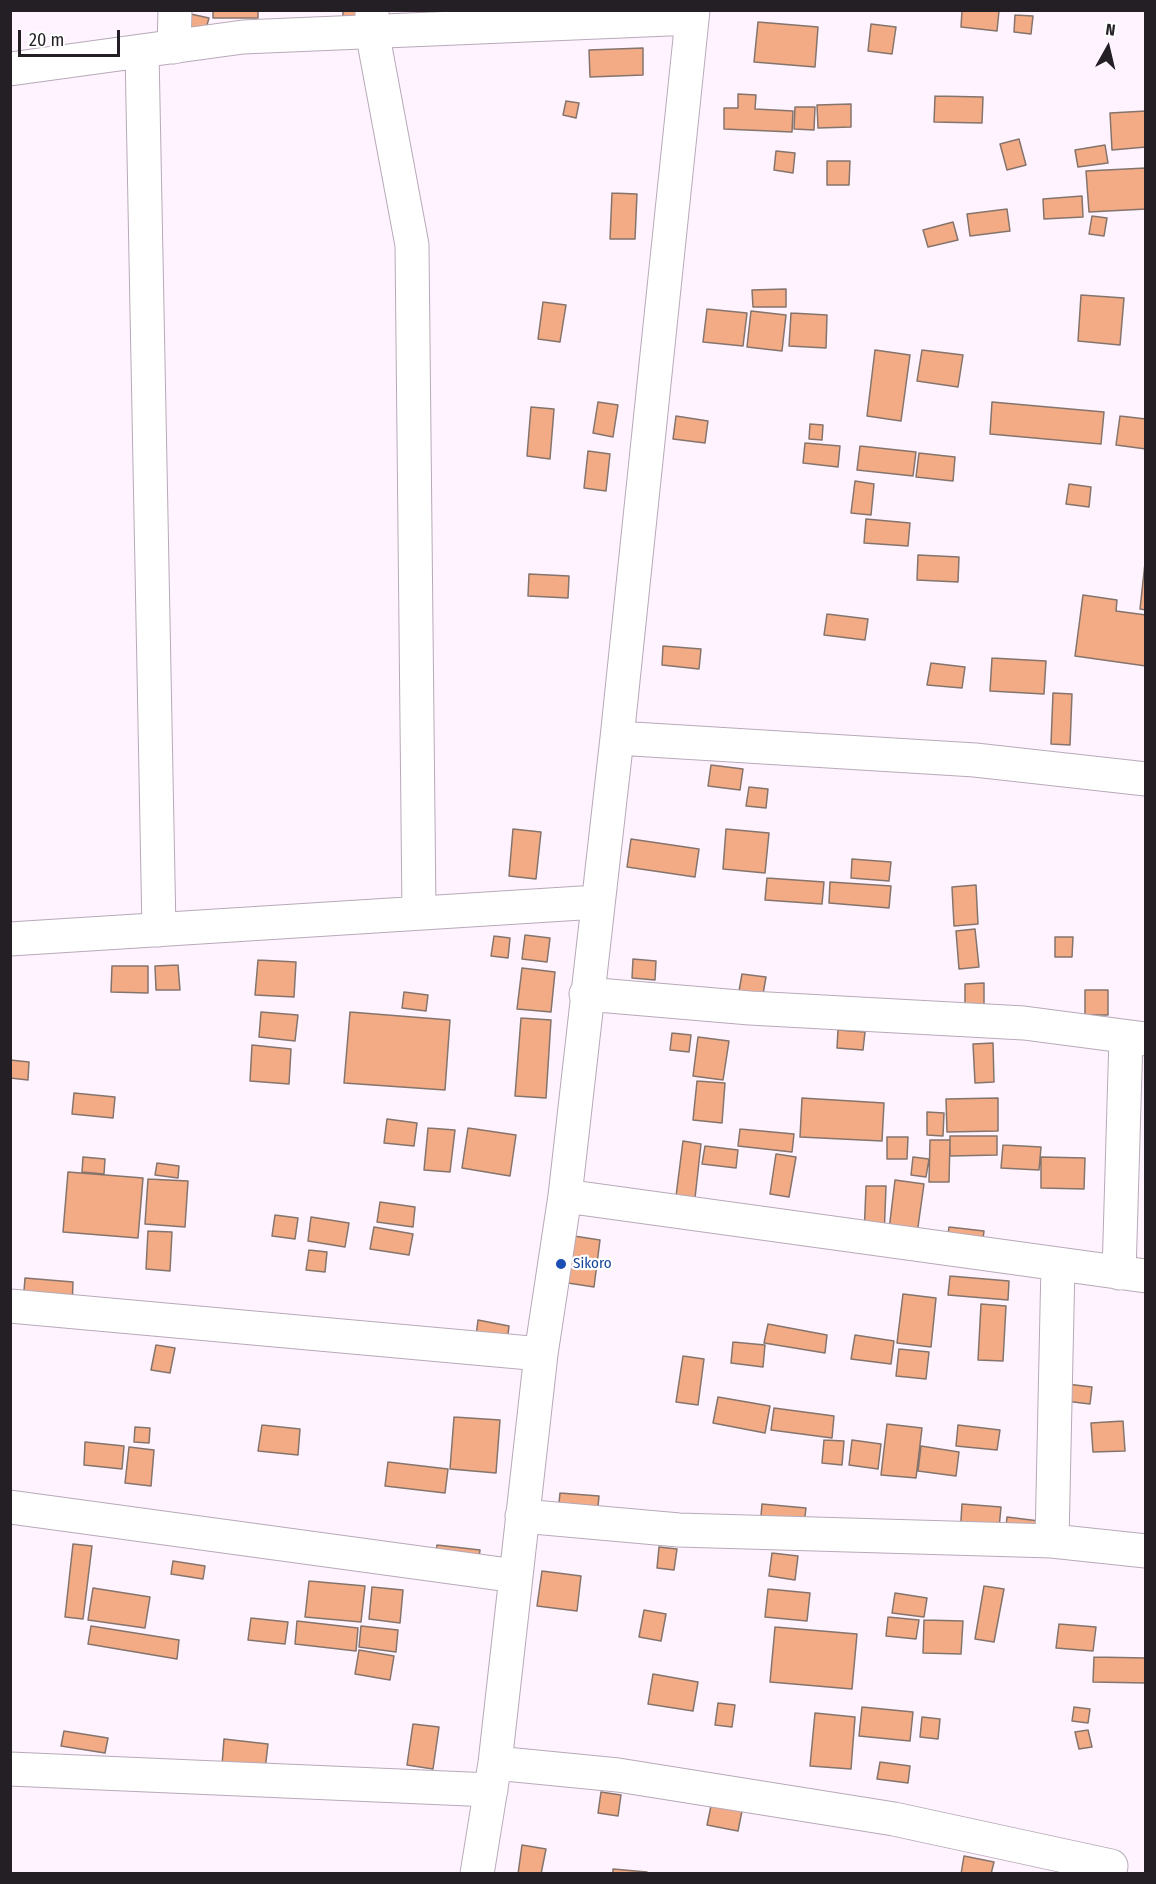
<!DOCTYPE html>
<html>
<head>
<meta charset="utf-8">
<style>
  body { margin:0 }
  #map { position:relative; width:1156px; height:1884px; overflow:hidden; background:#fef3ff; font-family:"Fira Sans Condensed",sans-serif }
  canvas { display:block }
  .frame { position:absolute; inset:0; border:12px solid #241f25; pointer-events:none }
  .north { position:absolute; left:1078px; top:18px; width:60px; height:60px; -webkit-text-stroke:4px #fff; paint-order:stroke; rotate:8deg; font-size:16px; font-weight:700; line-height:24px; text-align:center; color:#241f25 }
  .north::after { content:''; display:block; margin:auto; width:21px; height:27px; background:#241f25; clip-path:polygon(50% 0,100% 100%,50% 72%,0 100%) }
  .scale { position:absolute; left:18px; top:30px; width:102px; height:27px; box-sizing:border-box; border:3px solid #241f25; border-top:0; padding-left:8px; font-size:18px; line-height:21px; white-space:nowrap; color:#241f25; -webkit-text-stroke:4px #fff; paint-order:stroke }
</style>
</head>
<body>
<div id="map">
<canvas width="1156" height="1884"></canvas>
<div class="frame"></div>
<div class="north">N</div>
<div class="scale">20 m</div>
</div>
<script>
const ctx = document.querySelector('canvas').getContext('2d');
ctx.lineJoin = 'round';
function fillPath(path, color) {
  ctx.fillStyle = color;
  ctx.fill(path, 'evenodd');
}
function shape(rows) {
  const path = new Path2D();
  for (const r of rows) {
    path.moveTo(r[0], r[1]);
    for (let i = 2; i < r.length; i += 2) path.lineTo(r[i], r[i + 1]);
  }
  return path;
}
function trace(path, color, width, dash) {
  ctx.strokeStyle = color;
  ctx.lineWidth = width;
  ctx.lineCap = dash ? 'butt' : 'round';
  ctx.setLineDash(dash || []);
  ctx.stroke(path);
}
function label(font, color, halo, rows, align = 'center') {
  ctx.font = font + ' "Fira Sans Condensed",sans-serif';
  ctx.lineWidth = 4.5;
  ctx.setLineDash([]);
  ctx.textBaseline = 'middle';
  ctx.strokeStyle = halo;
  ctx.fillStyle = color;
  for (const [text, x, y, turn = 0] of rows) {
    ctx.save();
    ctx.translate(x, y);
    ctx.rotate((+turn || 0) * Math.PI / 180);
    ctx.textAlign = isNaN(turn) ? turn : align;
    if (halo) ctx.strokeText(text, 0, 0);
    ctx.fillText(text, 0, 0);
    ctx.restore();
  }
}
const building = shape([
  [213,10,258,10,258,18,213,18,213,10],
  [343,10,357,10,357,20,343,19,343,10],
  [962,10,999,11,997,31,961,27,962,10],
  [186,13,209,18,205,32,183,28,186,13],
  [1015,15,1033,16,1031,34,1014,32,1015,15],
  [758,22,818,27,815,67,754,62,758,22],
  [871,24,896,27,892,54,868,51,871,24],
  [643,48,643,75,590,77,589,50,643,48],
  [738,94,756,95,755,109,793,111,792,132,724,129,724,108,738,108,738,94],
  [935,96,983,97,982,123,934,122,935,96],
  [566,101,579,103,576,118,563,115,566,101],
  [851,104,851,127,818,128,817,105,851,104],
  [795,107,815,107,814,130,794,129,795,107],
  [1146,111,1146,147,1112,150,1110,113,1146,111],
  [1019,139,1026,165,1007,170,1000,144,1019,139],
  [1105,145,1108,163,1078,167,1075,150,1105,145],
  [776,151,795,153,793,173,774,170,776,151],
  [827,161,850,161,849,185,827,185,827,161],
  [1146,168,1146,209,1089,212,1086,171,1146,168],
  [612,193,637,194,635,239,610,239,612,193],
  [1082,196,1083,217,1044,219,1043,199,1082,196],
  [1007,209,1010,231,970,236,967,214,1007,209],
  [1092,216,1107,218,1104,236,1089,234,1092,216],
  [953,222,958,240,928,247,923,230,953,222],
  [786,289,786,307,753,307,752,290,786,289],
  [1081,295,1124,298,1120,345,1078,341,1081,295],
  [543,302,566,305,560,342,538,339,543,302],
  [707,309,747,313,743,346,703,342,707,309],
  [751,311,786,315,782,351,747,347,751,311],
  [791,313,827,315,826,348,789,346,791,313],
  [875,350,910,355,901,421,867,416,875,350],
  [922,350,963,355,958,387,917,381,922,350],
  [598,402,618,405,613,437,593,433,598,402],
  [992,402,1104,412,1101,444,990,434,992,402],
  [531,407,554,409,550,459,527,456,531,407],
  [676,416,708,421,705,443,673,439,676,416],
  [1120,416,1146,419,1146,449,1116,445,1120,416],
  [810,424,823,425,822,440,809,439,810,424],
  [805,443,840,446,838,467,803,463,805,443],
  [860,446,916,452,913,476,857,470,860,446],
  [588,451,610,454,606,491,584,488,588,451],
  [919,453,955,457,953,481,916,477,919,453],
  [855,481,874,484,871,515,851,513,855,481],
  [1069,484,1091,487,1089,507,1066,504,1069,484],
  [866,519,910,523,908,546,864,543,866,519],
  [918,555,959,557,958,582,917,580,918,555],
  [1145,563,1146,563,1146,610,1140,609,1145,563],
  [529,574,569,576,568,598,528,596,529,574],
  [1083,595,1117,600,1116,611,1146,615,1146,666,1075,656,1083,595],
  [827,614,868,619,865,640,824,635,827,614],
  [663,646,701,649,699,669,662,665,663,646],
  [992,658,1046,661,1044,694,990,691,992,658],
  [931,663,965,667,962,688,927,685,931,663],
  [1053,693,1072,694,1070,745,1051,744,1053,693],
  [711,765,743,769,740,790,708,786,711,765],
  [749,787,768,789,766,808,746,806,749,787],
  [513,829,541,832,536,879,509,876,513,829],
  [726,829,769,833,765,873,723,869,726,829],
  [631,839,699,849,695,877,627,867,631,839],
  [852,859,891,862,889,881,851,878,852,859],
  [767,878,824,882,822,904,765,900,767,878],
  [830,882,891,886,889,908,829,903,830,882],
  [976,885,978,924,954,926,952,887,976,885],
  [975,929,979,967,959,969,956,931,975,929],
  [525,935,550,938,547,962,522,959,525,935],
  [494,936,510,938,508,958,491,956,494,936],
  [1055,937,1073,937,1072,957,1055,957,1055,937],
  [633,959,656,961,655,980,632,978,633,959],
  [258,960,296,962,294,997,255,995,258,960],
  [178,965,180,990,156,990,155,966,178,965],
  [112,966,148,966,148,993,111,992,112,966],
  [522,968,555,972,551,1012,517,1009,522,968],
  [742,974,766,977,763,994,739,991,742,974],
  [984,983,984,1005,965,1006,965,984,984,983],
  [1085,990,1108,990,1108,1015,1085,1015,1085,990],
  [404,992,428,995,426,1011,402,1008,404,992],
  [261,1012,298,1015,295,1041,259,1037,261,1012],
  [350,1012,450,1020,445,1090,344,1083,350,1012],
  [521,1018,551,1020,546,1098,515,1096,521,1018],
  [838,1030,865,1032,863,1050,837,1048,838,1030],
  [672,1033,691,1035,689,1052,670,1050,672,1033],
  [698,1037,729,1041,723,1080,693,1076,698,1037],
  [993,1043,994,1082,975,1083,973,1044,993,1043],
  [252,1045,291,1049,289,1084,250,1081,252,1045],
  [10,1060,29,1062,28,1080,10,1078,10,1060],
  [697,1081,725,1083,722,1123,693,1120,697,1081],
  [74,1093,115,1097,113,1118,72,1114,74,1093],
  [802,1098,884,1103,882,1141,800,1137,802,1098],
  [998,1098,998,1131,947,1132,946,1099,998,1098],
  [927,1112,944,1113,943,1136,927,1135,927,1112],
  [387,1119,417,1123,414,1146,384,1143,387,1119],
  [428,1128,455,1130,450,1172,424,1170,428,1128],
  [468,1128,516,1135,510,1176,462,1168,468,1128],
  [740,1129,794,1134,792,1152,738,1146,740,1129],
  [950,1136,997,1136,997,1155,950,1156,950,1136],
  [887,1137,908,1137,907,1159,887,1159,887,1137],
  [930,1140,950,1140,949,1182,929,1182,930,1140],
  [683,1141,701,1144,694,1207,675,1204,683,1141],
  [1003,1145,1041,1147,1039,1170,1001,1168,1003,1145],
  [705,1146,738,1150,736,1168,702,1164,705,1146],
  [776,1154,796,1157,789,1197,770,1194,776,1154],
  [83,1157,105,1159,104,1174,82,1172,83,1157],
  [913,1157,929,1159,926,1177,911,1175,913,1157],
  [1041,1157,1085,1158,1084,1189,1041,1188,1041,1157],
  [157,1163,179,1166,178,1178,155,1175,157,1163],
  [68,1172,143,1178,138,1238,63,1232,68,1172],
  [148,1179,188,1181,185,1227,145,1224,148,1179],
  [895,1180,924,1184,916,1241,888,1238,895,1180],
  [866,1186,886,1186,884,1238,864,1237,866,1186],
  [380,1202,415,1207,413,1227,377,1222,380,1202],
  [275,1215,298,1218,295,1239,272,1236,275,1215],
  [311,1217,349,1223,345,1247,308,1241,311,1217],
  [374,1227,413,1234,409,1255,370,1249,374,1227],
  [949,1227,984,1231,981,1255,946,1251,949,1227],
  [148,1231,172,1232,170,1271,146,1269,148,1231],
  [574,1236,600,1240,594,1287,568,1283,574,1236],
  [309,1250,327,1252,325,1272,306,1270,309,1250],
  [950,1276,1009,1281,1008,1300,948,1295,950,1276],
  [25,1278,73,1282,72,1308,23,1304,25,1278],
  [903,1294,936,1298,931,1347,897,1343,903,1294],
  [981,1304,1006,1306,1003,1361,978,1360,981,1304],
  [478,1320,509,1326,507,1342,476,1336,478,1320],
  [768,1324,827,1335,825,1353,764,1343,768,1324],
  [855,1335,894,1341,891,1364,851,1359,855,1335],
  [733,1342,765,1345,763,1367,731,1363,733,1342],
  [156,1345,175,1348,170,1373,151,1370,156,1345],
  [899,1349,929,1352,926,1379,896,1376,899,1349],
  [683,1356,704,1359,698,1405,676,1402,683,1356],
  [1067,1384,1092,1387,1090,1404,1065,1401,1067,1384],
  [718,1397,770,1406,765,1433,713,1423,718,1397],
  [774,1408,834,1416,832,1438,771,1430,774,1408],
  [454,1417,500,1420,496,1473,450,1469,454,1417],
  [1123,1421,1125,1451,1093,1452,1091,1423,1123,1421],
  [887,1424,922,1428,916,1478,881,1475,887,1424],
  [262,1425,300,1429,298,1455,258,1451,262,1425],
  [958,1425,1000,1430,997,1450,956,1446,958,1425],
  [135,1427,150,1428,149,1443,134,1442,135,1427],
  [824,1440,844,1441,842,1465,822,1463,824,1440],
  [852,1440,881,1444,878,1469,849,1465,852,1440],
  [85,1442,124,1446,122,1469,84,1465,85,1442],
  [921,1446,959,1452,956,1476,918,1471,921,1446],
  [129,1447,154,1450,151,1486,125,1483,129,1447],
  [388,1462,448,1469,445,1493,385,1486,388,1462],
  [560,1493,599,1496,597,1517,558,1513,560,1493],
  [762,1504,806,1508,803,1532,760,1528,762,1504],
  [962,1504,1001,1507,998,1539,960,1536,962,1504],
  [1007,1517,1039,1521,1037,1540,1005,1536,1007,1517],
  [73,1544,92,1546,83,1619,65,1617,73,1544],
  [437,1545,480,1550,477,1572,434,1567,437,1545],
  [659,1547,677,1549,674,1570,657,1568,659,1547],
  [772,1553,798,1556,795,1580,769,1576,772,1553],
  [173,1561,205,1566,203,1579,171,1574,173,1561],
  [542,1571,581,1576,577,1611,537,1606,542,1571],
  [309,1581,365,1586,361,1622,305,1617,309,1581],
  [984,1586,1004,1589,994,1642,975,1639,984,1586],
  [372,1587,403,1590,400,1623,369,1619,372,1587],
  [93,1588,150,1597,145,1628,88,1620,93,1588],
  [768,1589,810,1593,807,1621,765,1617,768,1589],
  [895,1593,927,1598,924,1617,892,1613,895,1593],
  [644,1610,666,1614,661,1641,639,1637,644,1610],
  [888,1617,919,1620,916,1639,886,1636,888,1617],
  [251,1618,288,1622,285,1644,248,1640,251,1618],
  [924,1620,963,1621,961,1654,923,1653,924,1620],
  [297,1621,358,1628,356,1651,295,1644,297,1621],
  [1059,1624,1096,1627,1093,1651,1056,1648,1059,1624],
  [91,1626,179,1640,177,1659,88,1644,91,1626],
  [361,1626,398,1630,396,1652,359,1647,361,1626],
  [775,1627,857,1634,852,1689,770,1682,775,1627],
  [359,1650,394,1656,390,1680,355,1674,359,1650],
  [1094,1657,1146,1658,1146,1683,1093,1682,1094,1657],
  [653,1674,698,1682,693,1711,648,1704,653,1674],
  [718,1703,735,1705,732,1727,715,1725,718,1703],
  [862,1707,913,1712,910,1741,859,1736,862,1707],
  [1074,1707,1090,1709,1088,1723,1072,1721,1074,1707],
  [815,1713,855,1717,851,1769,810,1766,815,1713],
  [922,1717,940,1719,938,1739,920,1737,922,1717],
  [413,1724,439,1727,433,1769,407,1765,413,1724],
  [1088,1730,1092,1747,1079,1749,1075,1732,1088,1730],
  [64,1731,108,1738,105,1753,61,1746,64,1731],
  [224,1739,268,1744,265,1770,222,1765,224,1739],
  [880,1762,910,1766,908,1783,877,1779,880,1762],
  [601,1792,621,1795,618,1816,598,1813,601,1792],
  [711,1806,742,1811,738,1831,707,1825,711,1806],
  [522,1845,546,1849,541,1874,518,1874,522,1845],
  [964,1856,994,1862,991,1874,961,1874,964,1856],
  [613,1869,647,1872,647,1874,613,1874,613,1869]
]);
fillPath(building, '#f3ab86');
trace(building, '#85746c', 1.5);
const minor = shape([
  [372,10,372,31,412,245,419,913],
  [174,47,175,10],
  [142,51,159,930],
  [10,69,243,37,692,18],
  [617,738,975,760,1146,779],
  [10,939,597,902],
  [586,994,750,1008,1024,1023,1146,1039],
  [565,1196,1146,1276],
  [1119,1273,1126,1037],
  [10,1306,541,1354],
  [10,1507,516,1576],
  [522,1516,679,1530,1052,1541,1146,1551],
  [1052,1541,1058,1264],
  [495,1763,618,1775,894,1819,1111,1866,1109,1874],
  [10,1769,491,1790],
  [477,1874,495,1763,541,1354,565,1196,617,738,693,10]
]);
trace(minor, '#b7aab8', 35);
trace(minor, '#fff', 33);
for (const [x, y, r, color] of [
  [561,1264,6,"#1a4fb4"]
]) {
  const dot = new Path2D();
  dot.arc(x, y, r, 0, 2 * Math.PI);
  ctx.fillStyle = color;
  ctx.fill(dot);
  trace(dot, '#fff', 2);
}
label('15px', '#164399', '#fff', [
  ["Sikoro",573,1264]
], 'left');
</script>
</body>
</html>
